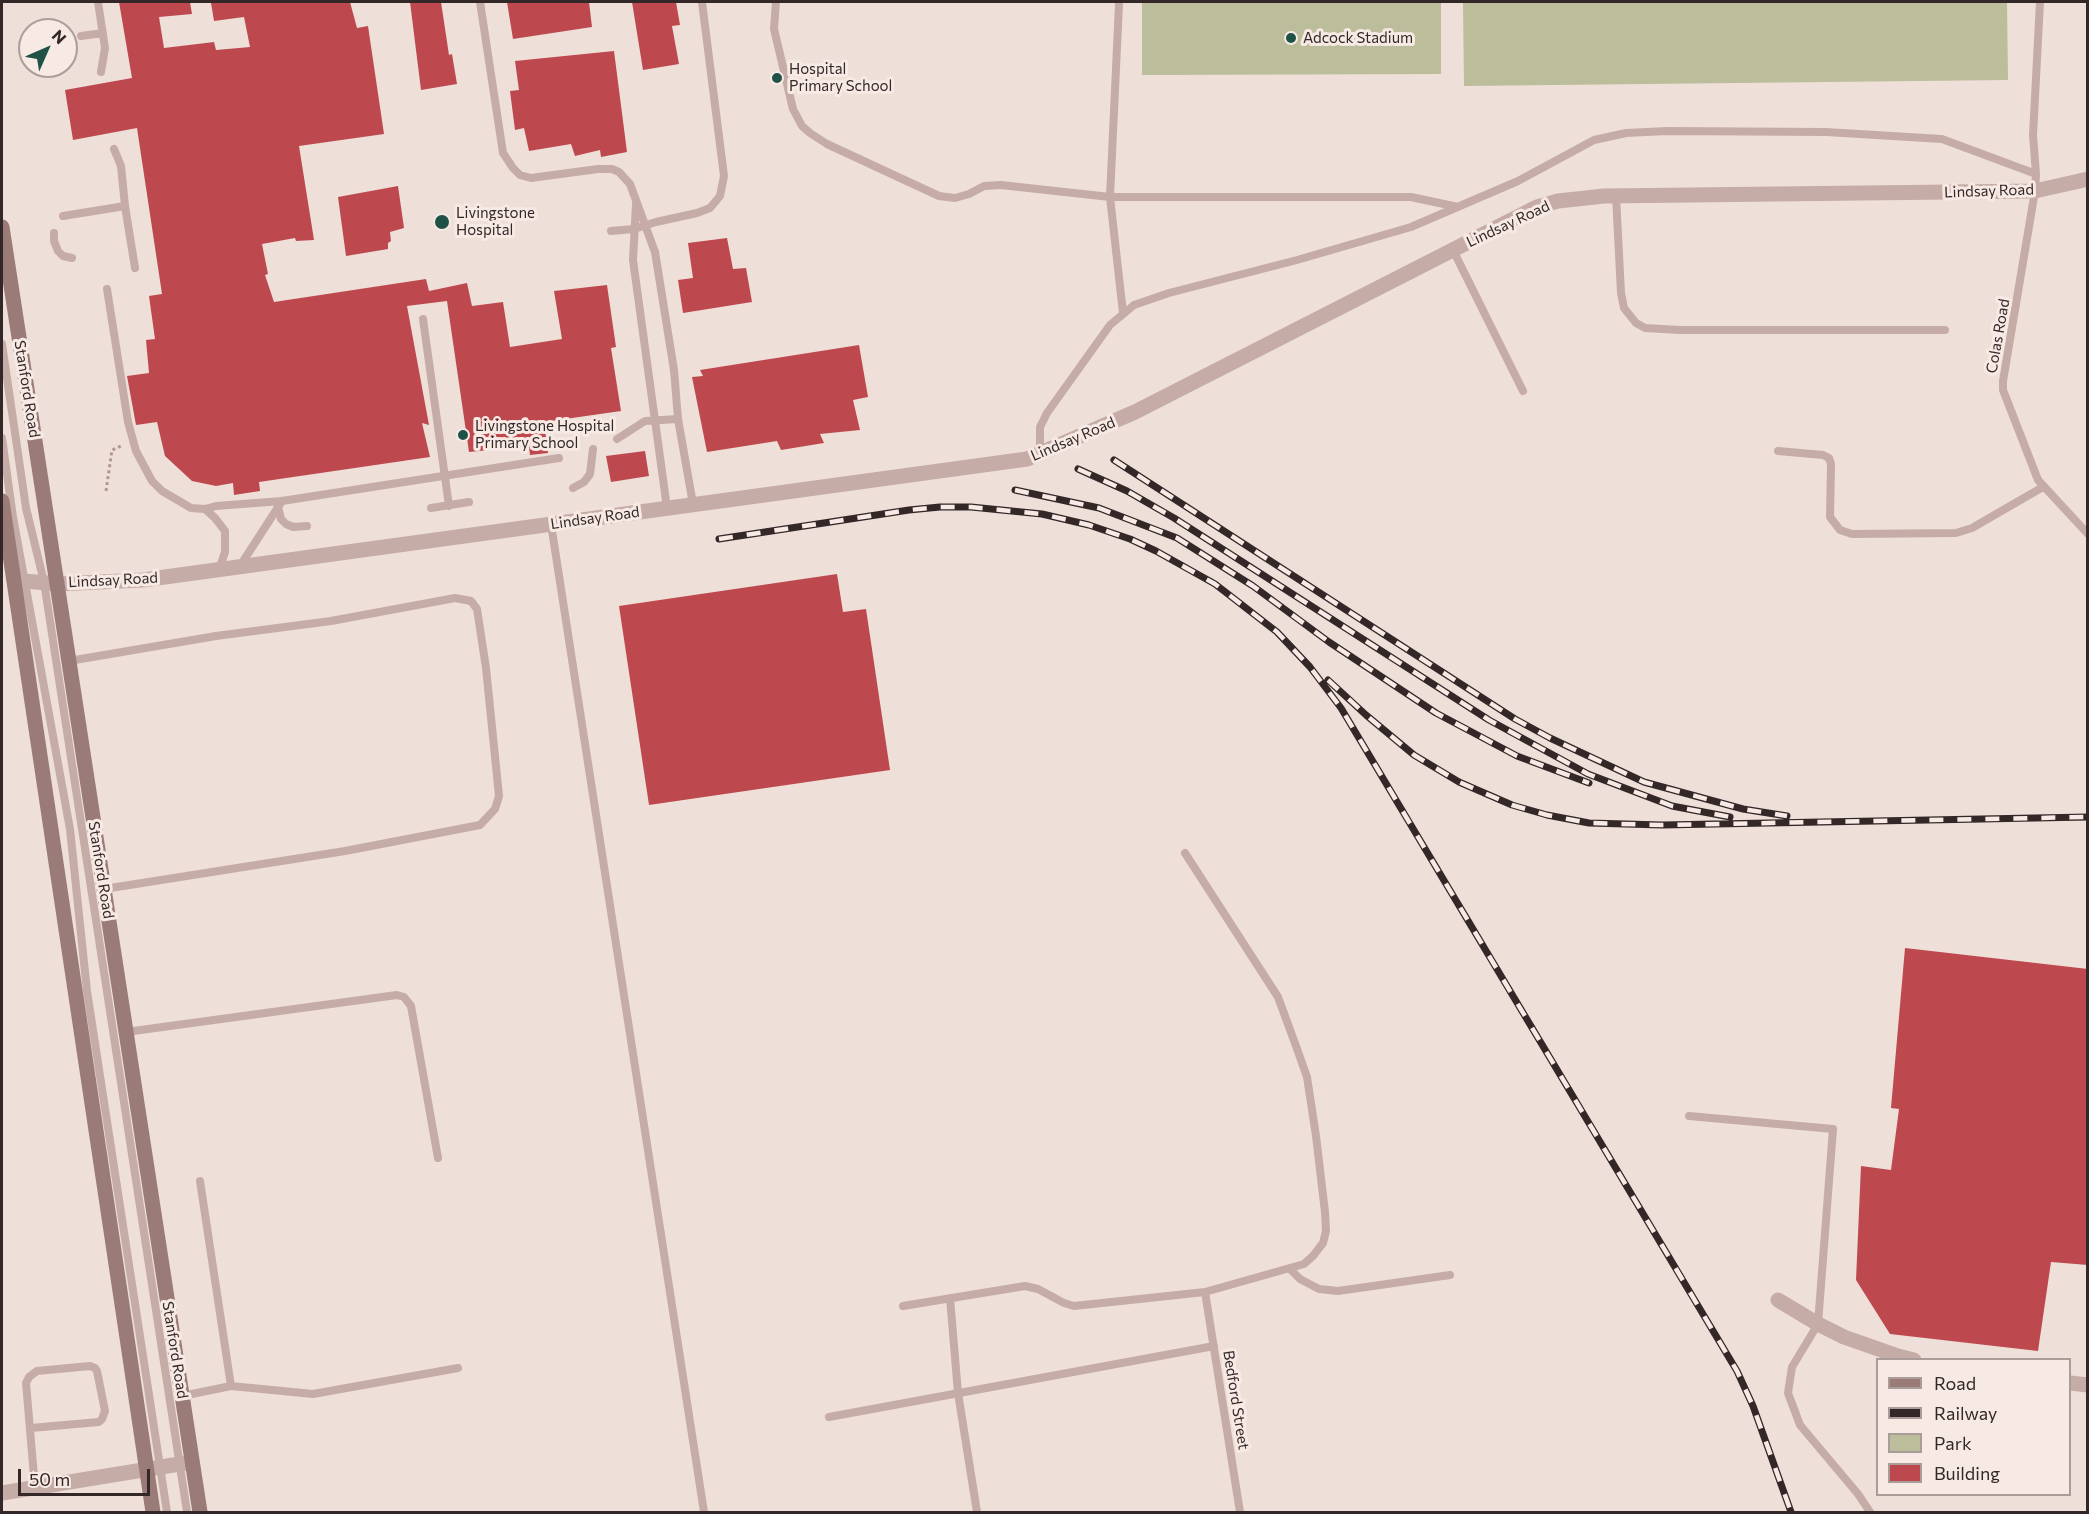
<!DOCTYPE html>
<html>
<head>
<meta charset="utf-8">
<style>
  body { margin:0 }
  #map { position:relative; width:2089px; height:1514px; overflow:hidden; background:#efdfd9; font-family:Commissioner,sans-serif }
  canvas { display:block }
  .frame { position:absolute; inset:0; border:3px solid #332727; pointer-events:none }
  .legend { position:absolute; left:1876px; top:1358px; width:195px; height:138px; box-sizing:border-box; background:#f7eae5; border:2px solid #a99c99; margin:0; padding:8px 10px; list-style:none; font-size:18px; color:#332727 }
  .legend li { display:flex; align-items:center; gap:12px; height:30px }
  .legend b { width:30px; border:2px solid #a99c99 }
  .north { position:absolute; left:18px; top:18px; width:60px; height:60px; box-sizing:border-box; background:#f7eae5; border:2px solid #a99c99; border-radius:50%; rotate:45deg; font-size:16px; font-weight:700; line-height:24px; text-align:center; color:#332727 }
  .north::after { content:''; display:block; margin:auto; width:21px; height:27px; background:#1f5147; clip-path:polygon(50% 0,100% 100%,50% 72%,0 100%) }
  .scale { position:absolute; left:18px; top:1469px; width:132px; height:27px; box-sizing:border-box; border:3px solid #332727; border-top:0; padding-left:8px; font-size:18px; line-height:21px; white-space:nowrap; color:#332727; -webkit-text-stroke:4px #f7eae5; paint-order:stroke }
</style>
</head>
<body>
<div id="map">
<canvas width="2089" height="1514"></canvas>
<div class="frame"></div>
<ul class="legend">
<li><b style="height:8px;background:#9a7b78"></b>Road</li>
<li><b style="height:8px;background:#332727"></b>Railway</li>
<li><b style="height:16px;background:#bbbd9b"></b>Park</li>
<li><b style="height:16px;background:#bd494e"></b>Building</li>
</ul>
<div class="north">N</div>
<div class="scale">50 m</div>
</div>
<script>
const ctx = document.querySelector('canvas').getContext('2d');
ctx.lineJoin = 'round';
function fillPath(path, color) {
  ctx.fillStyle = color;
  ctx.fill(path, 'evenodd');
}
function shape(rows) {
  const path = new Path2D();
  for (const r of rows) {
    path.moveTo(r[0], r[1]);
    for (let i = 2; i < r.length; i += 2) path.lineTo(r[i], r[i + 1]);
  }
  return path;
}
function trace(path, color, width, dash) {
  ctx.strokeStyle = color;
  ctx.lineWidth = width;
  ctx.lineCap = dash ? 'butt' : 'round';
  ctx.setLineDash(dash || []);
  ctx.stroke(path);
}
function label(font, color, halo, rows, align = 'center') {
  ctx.font = font + ' Commissioner,sans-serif';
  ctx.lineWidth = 6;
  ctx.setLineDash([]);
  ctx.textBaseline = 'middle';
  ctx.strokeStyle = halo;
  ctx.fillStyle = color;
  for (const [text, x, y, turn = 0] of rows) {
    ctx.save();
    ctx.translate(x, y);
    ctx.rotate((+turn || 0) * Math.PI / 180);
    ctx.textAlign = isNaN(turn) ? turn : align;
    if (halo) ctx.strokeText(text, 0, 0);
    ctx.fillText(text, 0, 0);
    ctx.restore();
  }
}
fillPath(shape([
  [1142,2,1441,2,1441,74,1142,75],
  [1463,2,2007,2,2008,80,1464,86]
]), '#bbbd9b');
fillPath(shape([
  [119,2,190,2,192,14,159,17,164,48,214,42,216,50,250,47,244,17,214,21,211,3,222,2,350,2,357,28,368,26,384,134,299,146,314,240,296,241,295,238,262,244,268,274,265,275,274,302,426,279,429,291,467,283,472,306,503,302,510,347,562,339,554,291,607,285,616,347,611,348,621,411,544,422,548,453,530,455,529,446,469,452,447,301,407,306,429,425,422,423,430,457,259,482,260,491,234,495,233,483,216,486,192,481,165,456,157,422,136,425,127,376,149,373,146,340,155,339,149,296,162,294,137,128,73,140,65,90,132,78],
  [410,2,441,2,449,55,452,54,457,84,421,90],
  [507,2,589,2,592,27,513,39],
  [632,2,676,2,680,25,672,26,679,64,643,70],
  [614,51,627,152,601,157,600,150,575,156,571,144,529,151,524,128,515,130,510,91,519,90,515,61],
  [398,186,404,228,390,232,391,241,388,243,388,249,346,256,338,197],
  [727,238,733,269,746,268,752,302,683,313,678,280,693,278,688,243],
  [859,345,868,397,853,400,860,430,820,434,824,443,781,450,777,441,707,452,692,377,703,376,700,370],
  [645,451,649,476,611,482,606,456],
  [837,574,843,612,866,609,890,770,649,805,619,606],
  [1905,948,2088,969,2088,1265,2051,1262,2038,1351,1890,1334,1856,1280,1861,1166,1891,1170,1899,1109,1891,1108]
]), '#bd494e');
trace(shape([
  [106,491,112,450,123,445]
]), '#b29691', 3, [3, 3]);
trace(shape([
  [98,2,105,48,101,72],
  [480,2,503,153,513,168,520,175,531,178,598,169,612,169,619,172,630,184,655,252,674,370,678,419,693,504],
  [776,2,774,29,793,109,802,126,810,133,827,144,939,196,955,198,969,194,984,186,1001,185,1110,197,1119,4],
  [2040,2,2033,135,2036,174,2035,191,2003,381,2003,390,2038,480,2088,534],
  [81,36,103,33],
  [114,149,121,166,125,206,135,268],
  [1616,196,1621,293,1624,308,1636,323,1645,328,1680,330,1945,330],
  [636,204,633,260,667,508],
  [63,216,125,206],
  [611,231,634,229,656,222,697,213,710,208,720,196,724,176,702,2],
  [54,233,54,241,58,251,63,256,72,258],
  [1453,250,1523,391],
  [107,289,128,422,136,451,152,481,162,491,191,508,205,509,216,506,282,501,559,458],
  [1123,313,1110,197,1411,197,1458,207],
  [423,319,449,506],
  [2,344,26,508,44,582,187,1512],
  [2,438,13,517,70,829,87,991,167,1512],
  [617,439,645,421,678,419],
  [1778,451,1823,455,1829,458,1831,464,1830,517,1840,530,1852,534,1956,533,1972,528,2043,487],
  [1040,454,1040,427,1047,413,1110,325,1134,305,1169,293,1297,260,1411,227,1518,181,1594,140,1626,133,1667,131,1826,132,1942,139,2036,174],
  [573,488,584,482,590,474,593,449],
  [278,507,281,519,286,524,293,527,307,526],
  [431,508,469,502],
  [205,509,215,518,225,531,225,552,219,570],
  [551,524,704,1512],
  [240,566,282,501],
  [69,661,216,636,331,621,455,598,471,601,477,609,486,668,499,796,495,809,480,825,345,851,104,889],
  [126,1032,397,995,404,997,411,1006,438,1158],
  [1689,1116,1833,1129,1818,1324,1792,1367,1788,1393,1800,1425,1858,1494,1870,1512],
  [200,1181,231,1386],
  [1290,1269,1300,1279,1319,1289,1338,1291,1450,1275],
  [1205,1292,1240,1512],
  [950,1298,958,1393,977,1512],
  [903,1306,1025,1286,1038,1289,1064,1303,1074,1306,1205,1292,1304,1264,1313,1256,1323,1243,1326,1231,1325,1212,1316,1136,1307,1077,1296,1046,1278,997,1185,853],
  [182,1396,231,1386,313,1394,458,1368],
  [829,1417,1214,1346],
  [31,1428,99,1422,102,1419,105,1411,97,1371,95,1368,90,1366,37,1371,29,1377,26,1383,35,1488]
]), '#c6aca6', 8);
trace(shape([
  [1778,1300,1818,1324,1844,1337,1898,1356,1914,1360],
  [2070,1383,2088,1385],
  [2,1493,192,1462]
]), '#c6aca6', 15);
trace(shape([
  [14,580,57,584,143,580,1027,459,1135,412,1537,207,1558,201,1604,196,2035,191,2088,179]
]), '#c6aca6', 15);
trace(shape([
  [2,227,200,1512],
  [2,501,153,1512]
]), '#9a7b78', 15);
const rail = shape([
  [1114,460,1515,719,1550,738,1644,782,1743,809,1787,816],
  [1078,469,1127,491,1174,518,1489,720,1588,774,1672,806,1730,817],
  [1015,490,1099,508,1177,538,1253,586,1329,642,1436,713,1517,756,1589,783],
  [719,539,909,510,940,507,971,507,1042,514,1089,525,1130,539,1156,551,1215,584,1277,632,1310,667,1341,708,1737,1371,1753,1406,1791,1512],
  [1328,680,1366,715,1414,755,1459,782,1512,805,1547,815,1589,823,1662,825,2088,817]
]);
trace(rail, '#332727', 7);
trace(rail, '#f7eae5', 4.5, [14]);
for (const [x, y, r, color] of [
  [1291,38,6,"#1f5147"],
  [777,78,6,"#1f5147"],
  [442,222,8,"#1f5147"],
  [463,435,6,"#1f5147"]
]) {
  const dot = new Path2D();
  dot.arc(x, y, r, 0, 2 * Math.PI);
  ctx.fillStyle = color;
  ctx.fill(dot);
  trace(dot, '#f7eae5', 2);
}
label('15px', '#332727', '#f7eae5', [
  ["Adcock Stadium",1303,38],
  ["Hospital",789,69],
  ["Primary School",789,86],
  ["Livingstone",456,213],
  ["Hospital",456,230],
  ["Livingstone Hospital",475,426],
  ["Primary School",475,443]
], 'left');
label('15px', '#332727', '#f7eae5', [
  ["Lindsay Road",1989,191,-2],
  ["Lindsay Road",1508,224,-25],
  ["Colas Road",1998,336,-80],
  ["Stanford Road",27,389,81],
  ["Lindsay Road",1073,439,-23],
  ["Lindsay Road",595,518,-8],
  ["Lindsay Road",113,580,-3],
  ["Stanford Road",101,870,81],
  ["Stanford Road",175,1350,81],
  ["Bedford Street",1236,1400,81]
]);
</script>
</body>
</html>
